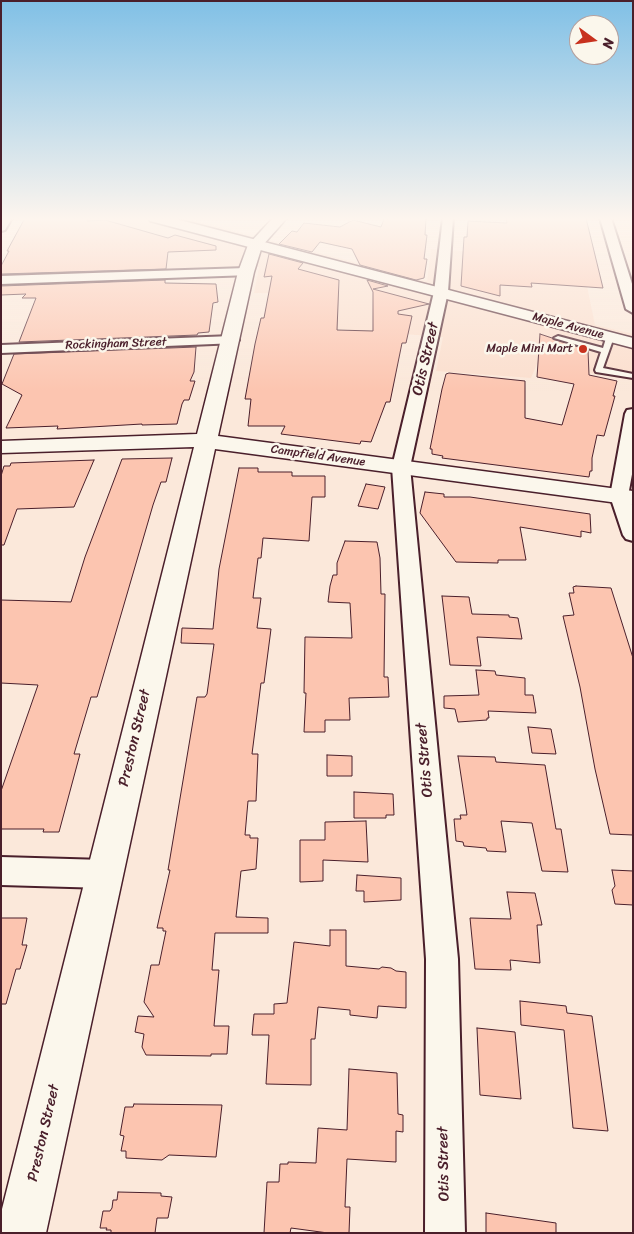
<!DOCTYPE html>
<html>
<head>
<meta charset="utf-8">
<style>
  body { margin:0 }
  #map { position:relative; width:634px; height:1234px; overflow:hidden; background:#fbe8da; font-family:Sriracha,sans-serif }
  canvas { display:block }
  .frame { position:absolute; inset:0; border:2px solid #4a1f2b; pointer-events:none }
  .north { position:absolute; left:569px; top:15px; width:50px; height:50px; box-sizing:border-box; background:#fbf7ec; border:1px solid #b4a19f; border-radius:50%; rotate:104deg; font-size:14px; font-weight:700; line-height:20px; text-align:center; color:#4a1f2b }
  .north::after { content:''; display:block; margin:auto; width:18px; height:22px; background:#c8321e; clip-path:polygon(50% 0,100% 100%,50% 72%,0 100%) }
</style>
</head>
<body>
<div id="map">
<canvas width="634" height="1234"></canvas>
<div class="frame"></div>
<div class="north">N</div>
</div>
<script>
const ctx = document.querySelector('canvas').getContext('2d');
ctx.lineJoin = 'round';
function fillPath(path, color) {
  ctx.fillStyle = color;
  ctx.fill(path, 'evenodd');
}
function shape(rows) {
  const path = new Path2D();
  for (const r of rows) {
    path.moveTo(r[0], r[1]);
    for (let i = 2; i < r.length; i += 2) path.lineTo(r[i], r[i + 1]);
  }
  return path;
}
function trace(path, color, width, dash) {
  ctx.strokeStyle = color;
  ctx.lineWidth = width;
  ctx.lineCap = dash ? 'butt' : 'round';
  ctx.setLineDash(dash || []);
  ctx.stroke(path);
}
function label(font, color, halo, rows, align = 'center') {
  ctx.font = font + ' Sriracha,sans-serif';
  ctx.lineWidth = 5;
  ctx.setLineDash([]);
  ctx.textBaseline = 'middle';
  ctx.strokeStyle = halo;
  ctx.fillStyle = color;
  for (const [text, x, y, turn = 0] of rows) {
    ctx.save();
    ctx.translate(x, y);
    ctx.rotate((+turn || 0) * Math.PI / 180);
    ctx.textAlign = isNaN(turn) ? turn : align;
    if (halo) ctx.strokeText(text, 0, 0);
    ctx.fillText(text, 0, 0);
    ctx.restore();
  }
}
fillPath(shape([
  [62,218,185,218,427,281,431,249,529,255,586,281,595,325,633,334,633,380,537,364,531,378,436,371,443,337,324,328,326,294,254,293,259,267,166,270,169,250]
]), '#fbdecd');
const building = shape([
  [25,218,87,218,87,221,105,220,168,238,175,235,216,246,216,250,168,252,166,269,1,274,1,266,9,251,7,251,25,218],
  [407,218,426,219,425,235,427,235,424,259,427,259,424,278,416,280,360,265,352,249,320,242,312,252,279,244,292,231,297,232,304,223,340,227,353,220,381,227,384,219,407,218],
  [506,218,586,218,603,288,531,283,532,287,500,285,500,296,461,286,464,237,467,237,468,221,507,223,506,218],
  [269,254,303,263,298,269,339,280,337,330,373,331,373,292,367,280,388,286,373,289,429,304,398,311,398,314,412,316,406,343,402,343,390,402,386,402,371,442,361,441,360,444,281,434,285,426,248,426,251,399,245,399,255,344,261,318,264,318,272,276,264,277,269,254],
  [165,280,165,283,216,284,218,302,213,303,209,332,198,333,197,335,19,342,36,298,22,298,26,294,1,295,1,286,165,280],
  [540,334,588,350,589,375,617,381,613,396,615,396,604,436,597,435,592,458,592,471,590,471,589,477,442,458,443,456,432,454,432,449,430,449,442,389,446,374,449,373,525,381,525,418,562,425,574,384,537,377,540,334],
  [196,347,194,372,190,381,195,381,189,400,184,400,182,404,177,424,142,425,142,424,57,429,58,426,6,428,22,395,2,384,14,354,196,347],
  [172,458,166,482,161,482,153,505,97,697,91,697,74,754,80,754,59,832,43,832,44,829,1,829,1,791,38,685,1,683,1,600,71,602,85,557,122,459,172,458],
  [94,460,74,507,17,509,4,545,1,545,1,476,4,466,10,466,11,463,94,460],
  [239,468,258,468,258,472,292,472,292,476,325,476,325,497,312,497,309,541,263,538,261,558,258,558,253,598,261,598,257,628,271,629,264,683,261,683,252,754,258,754,256,801,248,801,245,835,250,835,250,838,258,838,256,869,241,871,236,917,268,918,268,933,215,933,212,970,219,970,214,1026,229,1026,227,1054,211,1054,211,1056,146,1055,142,1047,144,1034,135,1032,138,1016,154,1017,144,1002,151,965,159,965,166,931,163,931,163,928,157,928,170,870,168,870,197,697,205,697,207,694,214,644,181,643,182,628,213,629,219,569,239,468],
  [366,484,385,487,378,509,358,506,366,484],
  [425,492,444,494,444,497,470,497,590,514,591,533,581,531,581,537,520,527,526,560,498,560,498,563,456,562,420,513,425,492],
  [345,541,377,542,380,558,381,594,385,594,384,677,388,677,389,697,349,698,350,720,325,720,325,732,304,732,306,693,304,693,305,637,352,638,350,603,328,602,330,586,333,575,337,575,337,563,345,541],
  [576,586,611,588,633,658,633,835,610,834,595,769,580,687,563,616,574,615,569,593,574,593,573,587,576,586],
  [442,596,469,597,472,614,509,615,509,617,518,618,522,639,477,637,481,666,450,665,442,596],
  [476,670,495,671,496,675,525,678,525,695,533,695,536,713,488,711,489,718,487,718,487,720,458,722,455,709,444,708,444,696,479,695,476,670],
  [528,727,551,729,556,754,532,753,528,727],
  [327,755,352,756,352,776,327,776,327,755],
  [458,756,495,757,496,762,545,765,556,829,561,829,568,872,542,871,532,823,501,821,506,852,487,851,486,848,464,846,463,842,456,841,454,819,461,819,460,815,467,815,458,756],
  [354,792,393,794,394,815,386,815,386,818,354,818,354,792],
  [366,821,368,862,323,860,323,881,300,882,300,840,325,840,325,822,366,821],
  [612,870,633,871,633,905,615,904,612,890,615,886,612,870],
  [357,875,401,878,401,900,364,902,364,891,356,891,357,875],
  [507,892,535,893,542,925,537,925,540,963,510,960,511,970,475,969,470,918,511,919,507,892],
  [1,918,27,918,22,945,27,945,20,969,16,969,6,1004,1,1004,1,918],
  [330,930,346,930,346,966,379,969,382,967,391,968,396,971,406,972,406,1008,378,1006,377,1018,350,1015,350,1010,318,1007,315,1039,311,1039,311,1085,266,1084,269,1035,252,1035,254,1014,274,1014,274,1004,287,1003,294,942,330,946,330,930],
  [520,1001,566,1006,567,1013,592,1016,608,1131,573,1128,564,1030,521,1025,520,1001],
  [477,1028,515,1032,521,1099,480,1095,477,1028],
  [349,1069,397,1073,398,1114,403,1115,403,1132,396,1131,396,1162,347,1159,345,1207,350,1207,349,1233,328,1233,291,1228,290,1233,264,1233,267,1182,279,1182,280,1164,288,1164,288,1162,316,1163,318,1128,347,1130,349,1069],
  [134,1104,222,1105,216,1157,169,1155,162,1160,126,1158,126,1151,121,1151,124,1136,120,1135,125,1107,133,1107,134,1104],
  [118,1192,161,1193,161,1196,172,1197,168,1218,157,1218,155,1233,111,1233,111,1230,106,1230,107,1228,100,1228,103,1211,110,1211,112,1208,113,1200,117,1200,118,1192],
  [486,1213,556,1223,556,1233,486,1233,486,1213]
]);
fillPath(building, '#fcc5b0');
trace(building, '#4a1f2b', 1);
const service = shape([
  [607,335,614,337,603,368,633,374,633,378,596,372,595,370,601,352,554,338,558,336,603,348,607,335]
]);
const minor = shape([
  [12,218,5,230,1,231,1,218,12,218],
  [443,218,453,218,448,292,410,467,458,959,465,1233,425,1233,426,959,392,467,434,292,443,218],
  [600,218,611,218,633,287,633,313,626,309,600,218],
  [246,268,250,269,252,272,250,275,1,284,1,276,246,268],
  [232,336,237,337,239,340,237,343,1,353,1,345,232,336],
  [633,409,633,469,628,496,633,507,633,541,626,539,623,535,610,496,625,414,627,410,633,409],
  [1,857,104,860,115,864,119,874,115,884,104,888,1,885,1,857]
]);
const tertiary = shape([
  [273,218,287,218,262,246,254,272,218,436,633,491,633,505,215,449,46,1233,1,1233,1,1213,194,447,1,453,1,441,197,434,238,272,248,245,273,218]
]);
const secondary = shape([
  [149,218,172,218,633,338,633,348,150,221,149,218]
]);
trace(service, '#4a1f2b', 4);
trace(minor, '#4a1f2b', 4);
trace(tertiary, '#4a1f2b', 3);
trace(secondary, '#4a1f2b', 3);
fillPath(service, '#fbf7ec');
fillPath(minor, '#fbf7ec');
fillPath(tertiary, '#fbf7ec');
fillPath(secondary, '#fbf7ec');
const sky = ctx.createLinearGradient(0, 0, 0, 391);
sky.addColorStop(0, '#80c0e6');
sky.addColorStop(0.56, '#fdf5ee');
sky.addColorStop(1, '#fdf5ee00');
ctx.fillStyle = sky;
ctx.fillRect(0, 0, 634, 391);
for (const [x, y, r, color] of [
  [583,349,5,"#c8321e"]
]) {
  const dot = new Path2D();
  dot.arc(x, y, r, 0, 2 * Math.PI);
  ctx.fillStyle = color;
  ctx.fill(dot);
  trace(dot, '#fbf7ec', 2);
}
label('12px', '#4a1f2b', '#fbf7ec', [
  ["Maple Avenue",568,326,15],
  ["Rockingham Street",116,344,-2],
  ["Campfield Avenue",318,456,8]
]);
label('12px', '#4a1f2b', '#fbf7ec', [
  ["Maple Mini Mart",573,349]
], 'right');
label('15px', '#4a1f2b', '#fbf7ec', [
  ["Otis Street",426,359,-77],
  ["Preston Street",135,738,-77],
  ["Otis Street",425,760,-95],
  ["Preston Street",44,1133,-77],
  ["Otis Street",444,1164,-91]
]);
</script>
</body>
</html>
